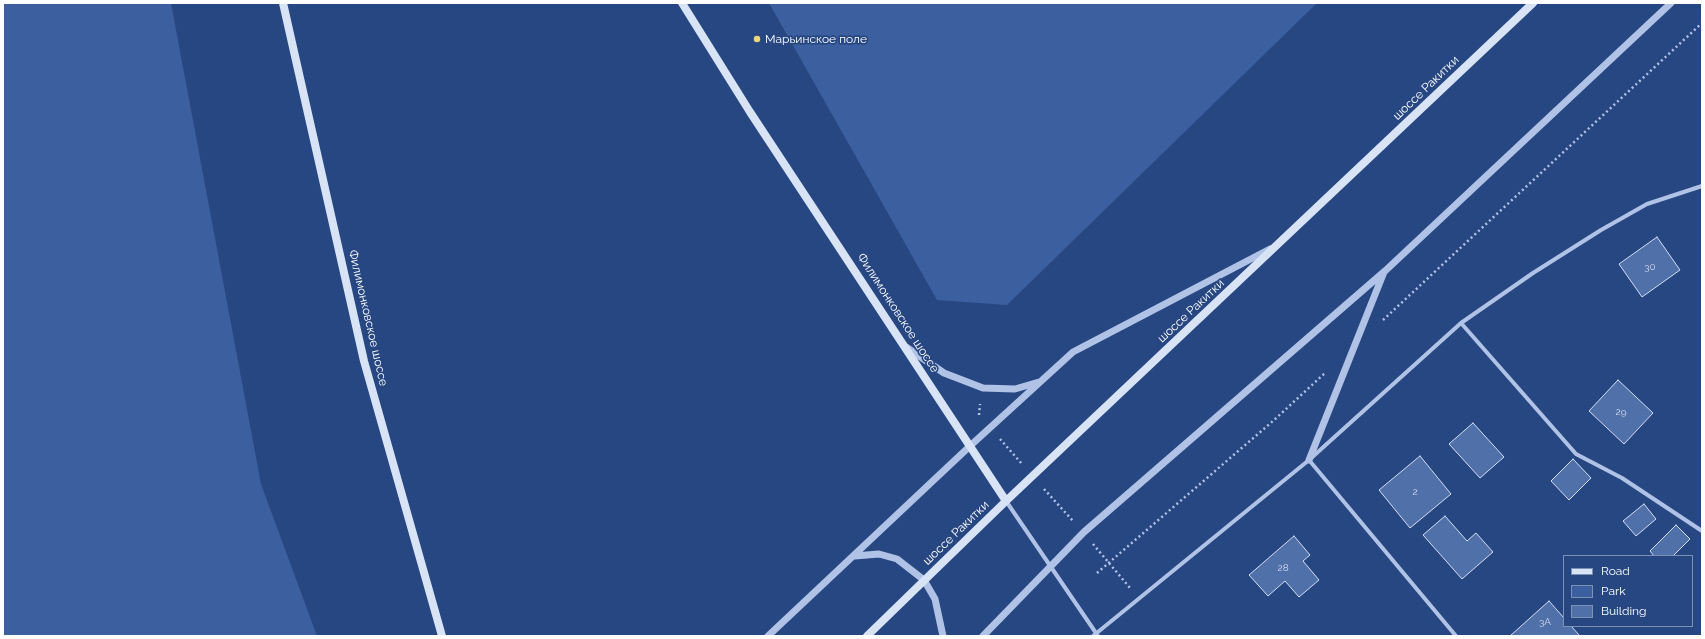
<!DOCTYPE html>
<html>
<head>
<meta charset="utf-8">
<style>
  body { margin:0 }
  #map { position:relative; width:1705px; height:639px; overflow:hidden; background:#274782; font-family:Raleway,sans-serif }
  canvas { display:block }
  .frame { position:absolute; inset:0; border:4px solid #fff; pointer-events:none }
  .legend { position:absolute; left:1563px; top:555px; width:130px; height:72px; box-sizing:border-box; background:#274782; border:1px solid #7d91b4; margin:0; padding:5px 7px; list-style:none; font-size:12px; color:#fff }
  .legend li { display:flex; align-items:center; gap:8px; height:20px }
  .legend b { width:20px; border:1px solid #7d91b4 }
</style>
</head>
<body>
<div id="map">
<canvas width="1705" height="639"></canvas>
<div class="frame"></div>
<ul class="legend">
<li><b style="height:5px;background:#d9e3f6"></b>Road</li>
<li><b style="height:11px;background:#3c5f9f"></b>Park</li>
<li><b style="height:11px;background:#5070aa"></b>Building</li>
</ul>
</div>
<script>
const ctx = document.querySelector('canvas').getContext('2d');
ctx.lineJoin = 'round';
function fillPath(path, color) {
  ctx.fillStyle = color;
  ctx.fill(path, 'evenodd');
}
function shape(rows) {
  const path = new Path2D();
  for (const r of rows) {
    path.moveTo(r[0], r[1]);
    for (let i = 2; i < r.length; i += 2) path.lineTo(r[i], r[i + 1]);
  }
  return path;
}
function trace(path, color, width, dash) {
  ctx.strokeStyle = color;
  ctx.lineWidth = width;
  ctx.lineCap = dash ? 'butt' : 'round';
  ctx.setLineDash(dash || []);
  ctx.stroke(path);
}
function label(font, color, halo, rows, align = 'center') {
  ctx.font = font + ' Raleway,sans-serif';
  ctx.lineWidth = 3.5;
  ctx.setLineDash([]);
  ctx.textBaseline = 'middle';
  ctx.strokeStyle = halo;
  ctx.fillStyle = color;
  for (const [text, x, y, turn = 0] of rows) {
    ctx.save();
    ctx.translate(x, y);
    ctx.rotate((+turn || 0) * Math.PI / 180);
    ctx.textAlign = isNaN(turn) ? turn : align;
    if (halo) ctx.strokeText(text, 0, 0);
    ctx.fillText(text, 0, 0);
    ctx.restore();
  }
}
fillPath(shape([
  [3,3,171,3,261,484,317,636,3,636],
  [769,3,1317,3,1007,305,937,300]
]), '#3c5f9f');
const building = shape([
  [1657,237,1680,270,1642,297,1619,264,1657,237],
  [1618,380,1653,413,1624,444,1589,411,1618,380],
  [1473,423,1504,457,1480,478,1449,444,1473,423],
  [1420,456,1451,494,1410,528,1379,490,1420,456],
  [1573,459,1591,478,1569,500,1551,481,1573,459],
  [1644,504,1656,519,1636,536,1623,521,1644,504],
  [1445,516,1467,541,1476,533,1493,552,1462,579,1423,535,1445,516],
  [1676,525,1690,539,1673,556,1654,556,1650,551,1676,525],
  [1294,536,1310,555,1303,561,1319,580,1299,597,1285,581,1268,596,1249,575,1294,536],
  [1549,601,1564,618,1564,626,1571,626,1580,636,1510,636,1549,601]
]);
fillPath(building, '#5070aa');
trace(building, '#d3dff5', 1);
trace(shape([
  [1383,320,1702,23],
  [979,415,980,404],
  [1000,439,1022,464],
  [1044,489,1073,521],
  [1093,544,1130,588],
  [1097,573,1273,421,1325,373]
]), '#b0c3e6', 2.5, [2, 3]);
trace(shape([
  [1461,323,1576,454,1622,478,1702,531],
  [1309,460,1456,636],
  [1006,501,1098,636],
  [1093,636,1309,460,1461,323,1533,273,1601,230,1647,204,1702,186]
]), '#b0c3e6', 4);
trace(shape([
  [906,347,944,373,983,388,1015,389,1039,382],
  [1309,460,1384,272],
  [855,556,879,554,897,559,924,580,935,599,943,636],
  [768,636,970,446,1073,352,1270,249],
  [983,636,1084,532,1385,271,1671,3]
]), '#b0c3e6', 7);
trace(shape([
  [283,3,364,361,442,636],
  [682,3,750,112,1006,501],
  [867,636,1006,501,1533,3]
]), '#d9e3f6', 8);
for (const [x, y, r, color] of [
  [757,39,4,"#eed676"]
]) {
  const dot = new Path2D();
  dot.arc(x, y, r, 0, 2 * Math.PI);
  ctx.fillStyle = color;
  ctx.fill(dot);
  trace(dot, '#274782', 1.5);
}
label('10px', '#d3dbea', null, [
  ["30",1650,267],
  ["29",1621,412],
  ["2",1415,492],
  ["28",1283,568],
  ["3А",1545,622]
]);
label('12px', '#fff', '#274782', [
  ["Марьинское поле",765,39]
], 'left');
label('12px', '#fff', '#274782', [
  ["шоссе Ракитки",1426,88,-44],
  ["шоссе Ракитки",1191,311,-43],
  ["Филимонковское шоссе",898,313,57],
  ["Филимонковское шоссе",368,318,77],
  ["шоссе Ракитки",956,533,-44]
]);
</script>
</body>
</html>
